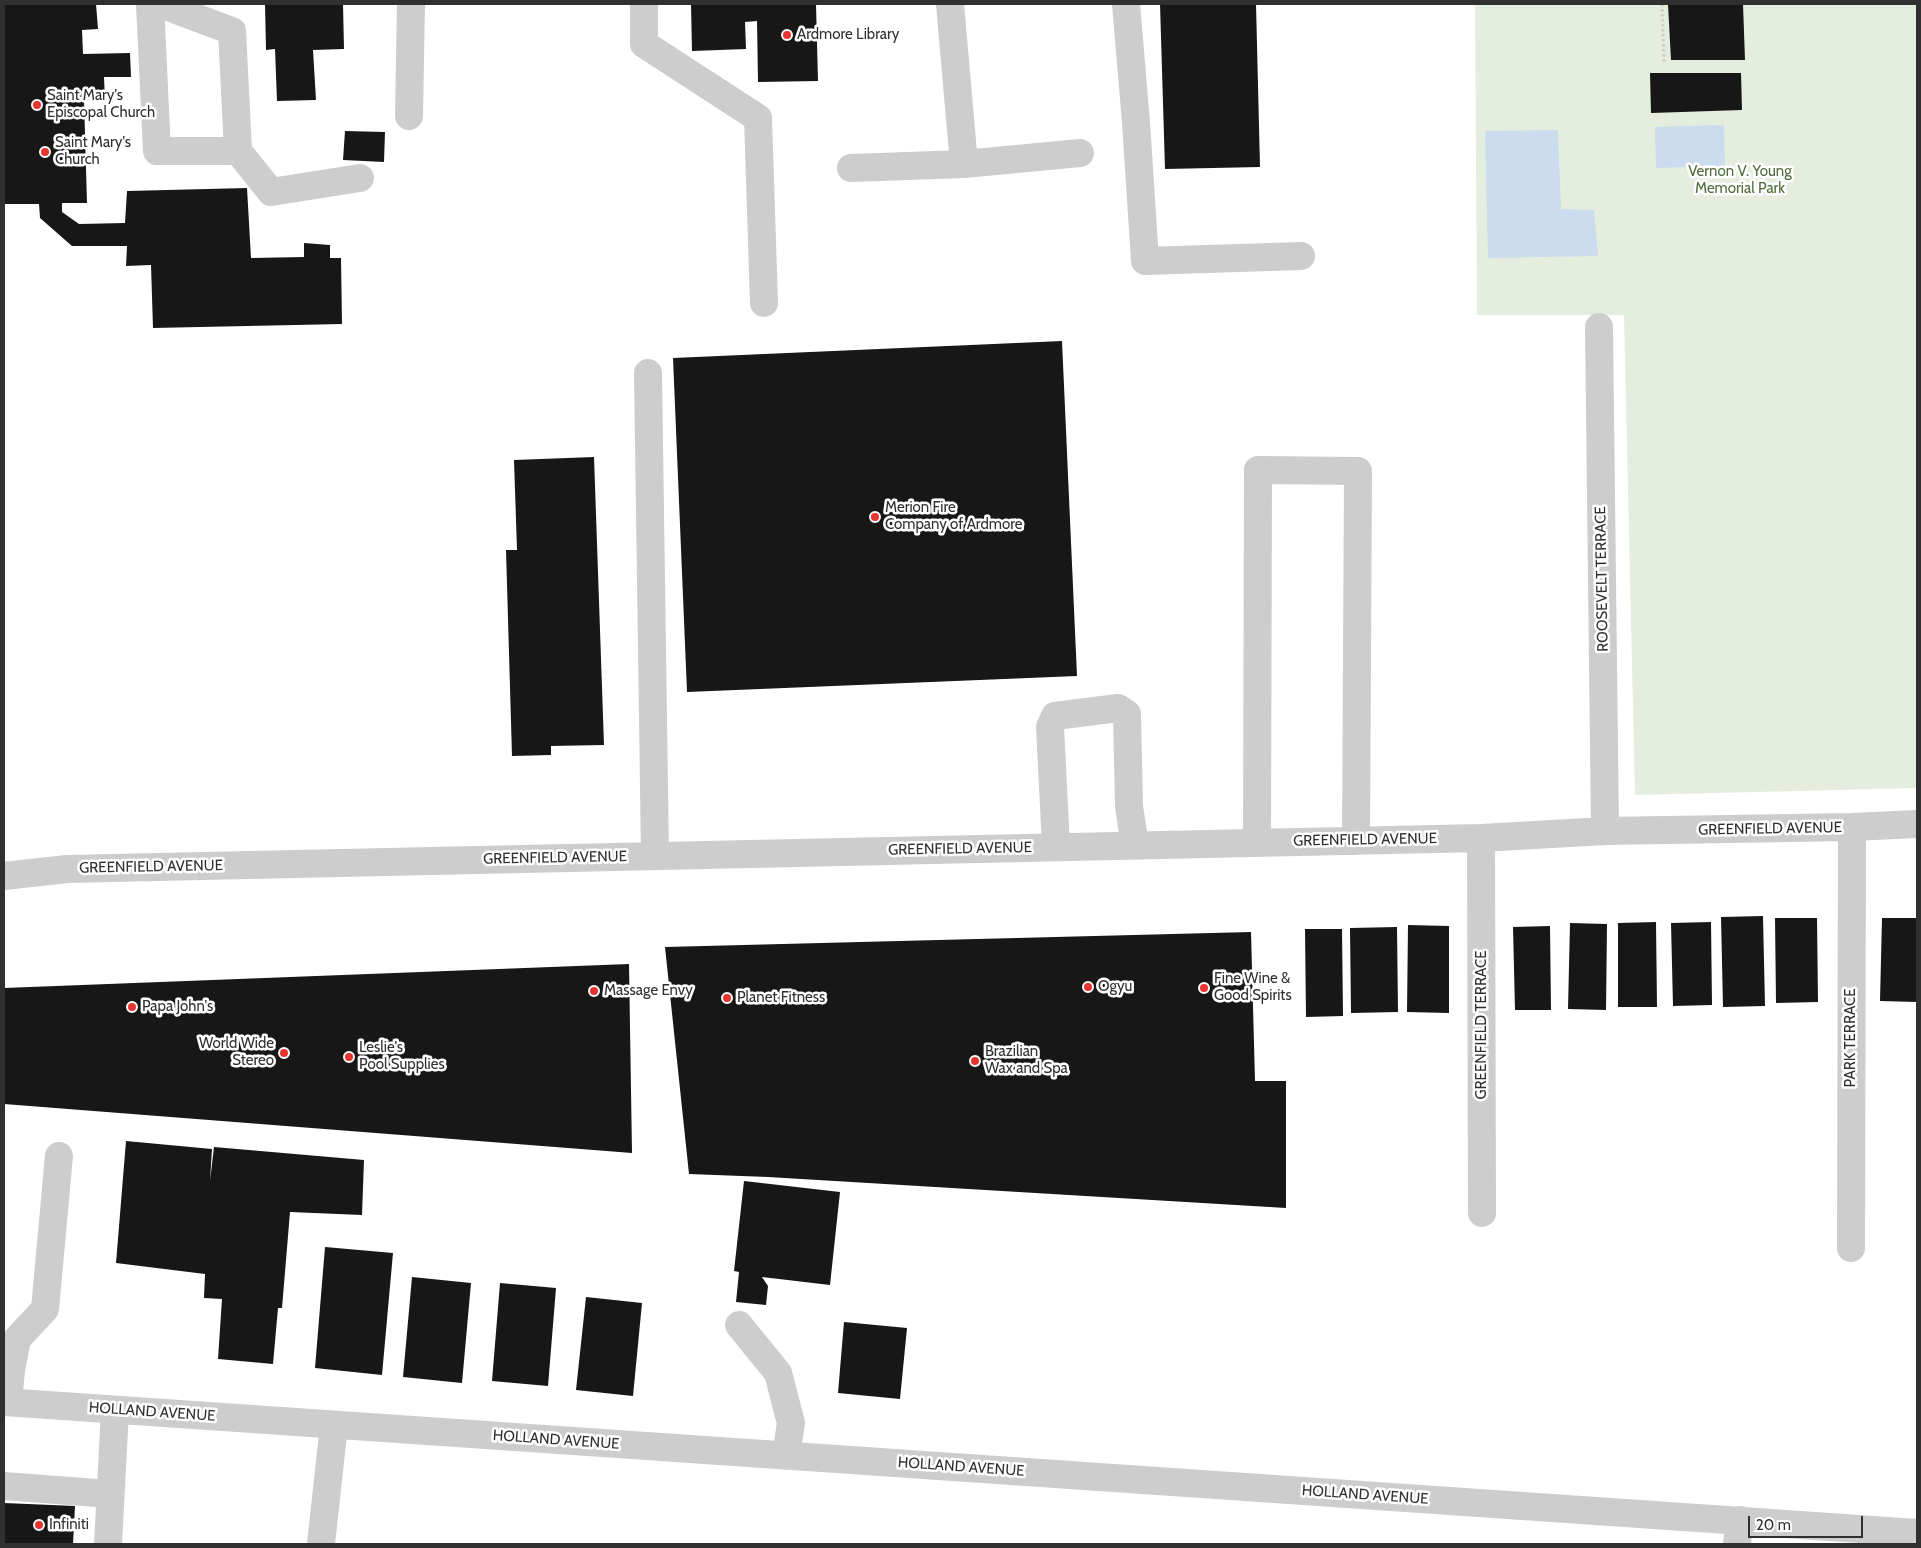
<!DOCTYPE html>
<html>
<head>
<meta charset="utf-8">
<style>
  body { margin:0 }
  #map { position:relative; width:1921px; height:1548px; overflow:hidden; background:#fff; font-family:Cabin,sans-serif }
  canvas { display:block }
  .frame { position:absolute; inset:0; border:5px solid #303030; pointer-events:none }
  .scale { position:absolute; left:1748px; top:1516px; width:115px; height:22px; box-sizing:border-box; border:2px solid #303030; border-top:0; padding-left:6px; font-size:15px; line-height:18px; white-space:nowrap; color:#303030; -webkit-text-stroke:4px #fff; paint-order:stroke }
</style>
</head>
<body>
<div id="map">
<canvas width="1921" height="1548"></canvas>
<div class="frame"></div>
<div class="scale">20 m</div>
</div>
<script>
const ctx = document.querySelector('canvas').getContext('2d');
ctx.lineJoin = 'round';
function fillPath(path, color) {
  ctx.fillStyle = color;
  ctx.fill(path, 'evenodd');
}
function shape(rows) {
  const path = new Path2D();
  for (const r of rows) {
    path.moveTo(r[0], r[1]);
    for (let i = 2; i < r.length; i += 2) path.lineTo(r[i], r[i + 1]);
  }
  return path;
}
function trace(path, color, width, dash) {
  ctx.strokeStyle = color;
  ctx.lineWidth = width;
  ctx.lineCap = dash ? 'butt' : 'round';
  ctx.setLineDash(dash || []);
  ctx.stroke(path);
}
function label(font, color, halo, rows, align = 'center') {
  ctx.font = font + ' Cabin,sans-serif';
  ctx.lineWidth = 5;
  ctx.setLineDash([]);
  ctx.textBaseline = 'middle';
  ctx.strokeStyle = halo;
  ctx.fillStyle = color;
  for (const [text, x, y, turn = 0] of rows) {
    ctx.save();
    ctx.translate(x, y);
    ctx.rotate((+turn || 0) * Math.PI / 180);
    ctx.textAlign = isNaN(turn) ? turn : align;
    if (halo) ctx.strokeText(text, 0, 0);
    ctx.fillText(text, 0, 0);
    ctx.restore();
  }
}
fillPath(shape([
  [1475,4,1917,4,1917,788,1635,795,1624,315,1477,315]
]), '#e5edde');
fillPath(shape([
  [1724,125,1725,166,1656,168,1655,127],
  [1558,130,1561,209,1594,210,1598,256,1488,258,1485,131]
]), '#cadced');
fillPath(shape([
  [4,4,96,4,98,29,82,30,83,54,130,53,131,77,104,77,105,100,84,100,87,203,62,203,62,212,79,224,125,223,127,191,247,188,251,258,304,257,304,243,330,245,330,258,341,258,342,324,153,328,151,265,126,266,127,246,72,246,40,218,39,204,4,204],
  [265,4,343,4,344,49,313,50,316,100,277,101,275,49,266,50],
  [691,4,816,4,818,81,758,82,757,21,745,22,746,49,692,51],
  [1160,4,1256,4,1260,167,1165,169],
  [1668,4,1743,4,1745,60,1671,60],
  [1650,73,1741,73,1742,110,1651,113],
  [345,131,385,132,384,162,343,160],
  [1062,341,1077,676,687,692,673,358],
  [594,457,604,745,551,746,551,755,512,756,506,550,517,550,514,460],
  [1763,916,1765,1006,1723,1007,1721,917],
  [1775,918,1817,918,1818,1002,1776,1003],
  [1882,918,1917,918,1917,1002,1880,1001],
  [1656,922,1657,1007,1618,1007,1618,923],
  [1711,922,1712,1005,1673,1006,1671,923],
  [1570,923,1607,924,1606,1010,1568,1009],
  [1408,925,1449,926,1449,1013,1407,1012],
  [1550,926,1551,1010,1515,1010,1513,927],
  [1397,927,1398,1012,1351,1013,1350,928],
  [1305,929,1342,929,1343,1016,1306,1017],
  [1251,932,1255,1081,1286,1081,1286,1208,768,1177,689,1174,665,947],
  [629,964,632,1153,4,1104,4,988],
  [126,1141,212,1149,210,1181,214,1147,364,1160,362,1215,290,1212,282,1308,278,1308,273,1364,218,1359,222,1299,204,1298,205,1274,116,1263],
  [744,1181,840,1192,830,1285,762,1277,768,1286,766,1305,736,1302,739,1272,734,1271],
  [325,1247,393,1253,382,1375,315,1368],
  [412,1277,471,1283,462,1383,403,1377],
  [500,1283,556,1288,548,1386,492,1381],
  [586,1297,642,1303,633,1396,576,1390],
  [844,1322,907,1328,900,1399,838,1393],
  [4,1503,75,1506,73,1544,4,1544]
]), '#171717');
trace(shape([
  [1662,4,1664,63]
]), '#cdcdcd', 3, [2.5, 2.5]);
trace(shape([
  [150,4,157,151,238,151,232,31,160,4],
  [644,4,644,44,758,118,764,303],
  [1126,4,1136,122,1145,261,1301,256],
  [409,116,411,4],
  [238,151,271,192,360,178],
  [964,164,1080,153],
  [851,168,964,164,950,4],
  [1599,327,1605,831],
  [648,373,655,856],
  [1481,838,1482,1213],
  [1257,843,1258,470,1358,471,1356,841],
  [1056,847,1050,727,1055,716,1118,708,1127,714,1129,806,1135,846],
  [4,876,67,869,1481,838,1605,831,1852,827,1917,824],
  [1851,1248,1852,827],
  [739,1325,778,1373,791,1423,786,1456],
  [4,1402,1917,1533],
  [8,1402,11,1370,17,1339,45,1309,59,1156],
  [4,1486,110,1494],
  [108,1544,115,1410],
  [321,1544,334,1425],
  [1737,1544,1740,1520]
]), '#cdcdcd', 28);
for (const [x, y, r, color] of [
  [787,35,5,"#e83431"],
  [37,105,5,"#e83431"],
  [45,152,5,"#e83431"],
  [875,517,5,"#e83431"],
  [1088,987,5,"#e83431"],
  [1204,988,5,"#e83431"],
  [594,991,5,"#e83431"],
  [727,998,5,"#e83431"],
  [132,1007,5,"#e83431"],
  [284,1053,5,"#e83431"],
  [349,1057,5,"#e83431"],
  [975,1061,5,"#e83431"],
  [39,1525,5,"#e83431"]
]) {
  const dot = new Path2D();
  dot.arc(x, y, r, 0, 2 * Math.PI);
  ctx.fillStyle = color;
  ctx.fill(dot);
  trace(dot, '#fff', 2);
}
label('15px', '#303030', '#fff', [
  ["Ardmore Library",797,35],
  ["Saint Mary's",47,96],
  ["Episcopal Church",47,113],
  ["Saint Mary's",55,143],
  ["Church",55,160],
  ["Merion Fire",885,508],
  ["Company of Ardmore",885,525],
  ["Fine Wine &",1214,979],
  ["Good Spirits",1214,996],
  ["Ogyu",1098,987],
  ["Massage Envy",604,991],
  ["Planet Fitness",737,998],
  ["Papa John's",142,1007],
  ["World Wide",274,1044,"right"],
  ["Stereo",274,1061,"right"],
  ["Leslie's",359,1048],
  ["Pool Supplies",359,1065],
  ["Brazilian",985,1052],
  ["Wax and Spa",985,1069],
  ["Infiniti",49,1525]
], 'left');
label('15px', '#4f6d3c', '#fff', [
  ["Vernon V. Young",1740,172],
  ["Memorial Park",1740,189]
]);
label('15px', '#303030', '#fff', [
  ["ROOSEVELT TERRACE",1602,579,-91],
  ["GREENFIELD AVENUE",1770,829,-1],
  ["GREENFIELD AVENUE",1365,840,-1],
  ["GREENFIELD AVENUE",960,849,-1],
  ["GREENFIELD AVENUE",555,858,-1],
  ["GREENFIELD AVENUE",151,867,-1],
  ["GREENFIELD TERRACE",1482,1025,-90],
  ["PARK TERRACE",1851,1038,-90],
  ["HOLLAND AVENUE",152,1412,4],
  ["HOLLAND AVENUE",556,1440,4],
  ["HOLLAND AVENUE",961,1467,4],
  ["HOLLAND AVENUE",1365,1495,4]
]);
</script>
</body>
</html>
